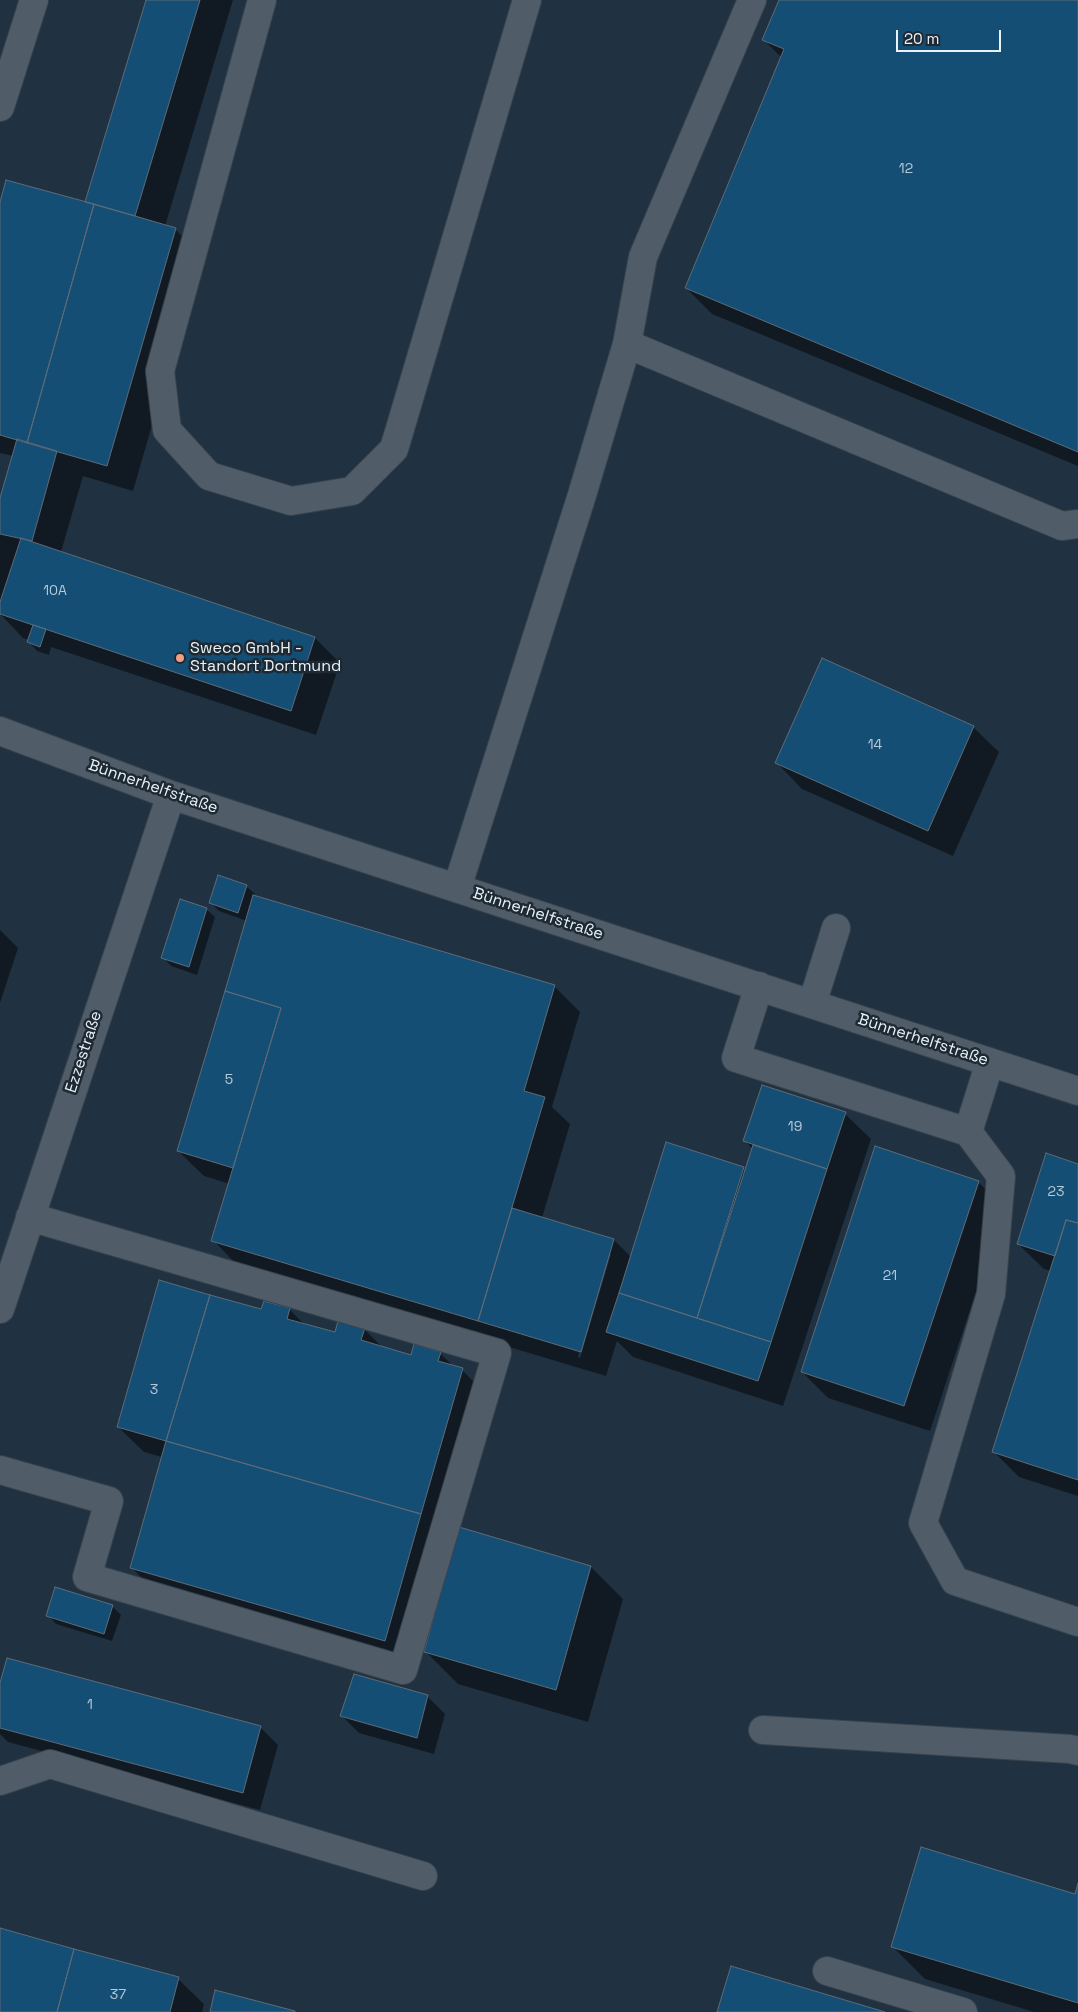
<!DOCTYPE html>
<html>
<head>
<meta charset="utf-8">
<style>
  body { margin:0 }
  #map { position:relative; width:1078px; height:2012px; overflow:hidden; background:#1d2933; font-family:"Space Grotesk",sans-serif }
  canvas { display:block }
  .scale { position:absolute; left:896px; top:30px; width:105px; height:22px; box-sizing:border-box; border:2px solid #eaf2f8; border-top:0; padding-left:6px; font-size:15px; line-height:18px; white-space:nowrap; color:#eaf2f8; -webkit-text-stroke:4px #1d2933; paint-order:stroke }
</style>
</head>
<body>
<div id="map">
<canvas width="1078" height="2012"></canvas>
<div class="scale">20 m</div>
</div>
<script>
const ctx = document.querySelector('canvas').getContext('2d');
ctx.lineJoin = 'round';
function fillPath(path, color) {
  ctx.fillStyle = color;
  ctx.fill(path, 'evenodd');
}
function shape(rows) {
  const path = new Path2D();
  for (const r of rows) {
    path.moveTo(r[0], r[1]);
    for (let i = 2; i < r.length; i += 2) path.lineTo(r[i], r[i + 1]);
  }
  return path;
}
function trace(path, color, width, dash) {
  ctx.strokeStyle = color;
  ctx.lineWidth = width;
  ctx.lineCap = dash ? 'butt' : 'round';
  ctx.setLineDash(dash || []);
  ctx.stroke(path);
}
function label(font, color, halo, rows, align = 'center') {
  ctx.font = font + ' "Space Grotesk",sans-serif';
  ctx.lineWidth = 5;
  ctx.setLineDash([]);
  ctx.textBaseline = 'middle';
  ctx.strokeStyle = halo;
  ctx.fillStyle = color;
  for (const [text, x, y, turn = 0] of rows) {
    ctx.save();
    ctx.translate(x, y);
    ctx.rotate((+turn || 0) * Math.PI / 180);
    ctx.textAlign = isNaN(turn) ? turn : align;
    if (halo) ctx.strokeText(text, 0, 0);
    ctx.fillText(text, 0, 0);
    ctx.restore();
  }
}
fillPath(shape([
  [0,0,1078,0,1078,2012,0,2012]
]), '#203241');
fillPath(shape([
  [147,0,233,0,165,226,175,229,201,255,133,491,83,476,61,552,315,638,340,663,316,735,51,647,49,655,37,651,29,642,29,640,23,638,0,614,0,503,13,456,0,453,0,207,86,203],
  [780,0,1078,0,1078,466,712,314,686,288,782,58,764,40],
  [973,727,999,752,953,856,802,789,777,763],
  [246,886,255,894,254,897,555,987,580,1012,552,1107,570,1124,542,1218,614,1240,631,1257,667,1144,746,1171,753,1149,745,1141,845,1114,871,1139,783,1406,633,1357,617,1341,606,1376,238,1266,213,1240,230,1184,204,1176,178,1151,247,921,219,911,210,902],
  [608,1254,611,1254,580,1358,578,1357],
  [206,909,215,917,197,975,171,966,163,957],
  [0,930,18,948,0,1003],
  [1078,1165,1078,1496,1019,1477,993,1451,1051,1271,1044,1269,1018,1244],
  [978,1182,1004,1207,930,1431,828,1398,802,1372],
  [289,1309,305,1325,335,1334,364,1329,383,1348,412,1356,440,1353,455,1368,462,1370,487,1395,411,1666,157,1593,131,1567,162,1457,144,1452,118,1427,262,1311],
  [591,1567,623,1599,588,1722,458,1684,425,1651],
  [112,1606,121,1615,112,1641,56,1624,48,1615],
  [0,1688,260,1727,278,1745,260,1810,8,1742,0,1734],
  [427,1696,445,1714,434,1754,359,1733,342,1716],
  [1078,1887,1078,2012,1034,2012,925,1979,892,1946,1076,1895],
  [0,1930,178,1979,204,2004,202,2012,0,2012]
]), '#0007');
const building = shape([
  [146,0,200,0,135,216,85,202,146,0],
  [779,0,1078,0,1078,452,685,288,784,49,762,40,779,0],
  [6,180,94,204,27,443,0,435,0,202,6,180],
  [94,204,176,228,107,466,27,443,94,204],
  [17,439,57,451,32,541,0,534,0,498,17,439],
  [21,538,315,637,291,711,0,614,0,602,21,538],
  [33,625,46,629,40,647,27,642,33,625],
  [822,658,974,726,928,831,775,763,822,658],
  [218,875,247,885,238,913,209,903,218,875],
  [253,895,555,985,524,1091,545,1097,478,1321,211,1241,281,1008,225,991,253,895],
  [180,899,207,908,189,967,161,958,180,899],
  [225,991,281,1008,233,1168,177,1151,225,991],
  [762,1085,846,1112,827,1169,743,1141,762,1085],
  [666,1142,744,1167,697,1318,619,1293,666,1142],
  [753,1145,827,1169,771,1342,697,1318,753,1145],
  [875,1146,979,1181,904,1406,801,1372,875,1146],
  [1046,1153,1078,1164,1078,1223,1066,1220,1055,1256,1017,1244,1046,1153],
  [512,1208,614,1239,581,1352,478,1321,512,1208],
  [1066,1220,1078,1223,1078,1480,992,1452,1066,1220],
  [159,1280,210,1295,166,1441,117,1427,159,1280],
  [619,1293,771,1342,758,1381,606,1332,619,1293],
  [210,1295,261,1309,264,1301,290,1308,287,1319,335,1332,338,1321,365,1328,361,1340,411,1355,414,1344,441,1352,438,1361,463,1368,421,1514,166,1441,210,1295],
  [166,1441,421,1514,385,1641,130,1568,166,1441],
  [459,1527,591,1566,556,1690,424,1652,459,1527],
  [55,1587,113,1605,104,1634,46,1616,55,1587],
  [7,1658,261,1726,243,1793,0,1728,0,1683,7,1658],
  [354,1674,428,1695,417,1738,340,1716,354,1674],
  [921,1847,1075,1894,1078,1883,1078,2003,891,1947,921,1847],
  [0,1928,74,1949,57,2012,0,2012,0,1928],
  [74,1949,179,1977,170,2012,57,2012,74,1949],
  [731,1966,885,2012,717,2012,731,1966],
  [215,1990,295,2011,295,2012,210,2012,215,1990]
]);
fillPath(building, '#154e75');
trace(building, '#5d6b77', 1);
const minor = shape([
  [262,0,160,371,167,430,209,476,291,501,352,491,394,449,527,0],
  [0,107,34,0],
  [627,344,1062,526,1078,524],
  [0,731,171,795,1078,1091],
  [457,888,582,495,627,344,643,257,752,0],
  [759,986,736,1058,968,1132,990,1062],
  [812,1004,836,928],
  [968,1132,1001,1176,991,1294,923,1523,955,1581,1078,1622],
  [0,1309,171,795],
  [0,1470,109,1501,87,1577,403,1670,497,1353,30,1217],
  [763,1730,1070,1749,1078,1751],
  [0,1781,50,1764,423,1876],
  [827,1971,963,2012]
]);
trace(minor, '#39434c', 30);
trace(minor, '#505d69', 28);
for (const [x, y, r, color] of [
  [180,658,5,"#f39f86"]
]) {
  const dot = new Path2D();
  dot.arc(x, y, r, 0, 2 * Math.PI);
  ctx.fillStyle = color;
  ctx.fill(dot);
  trace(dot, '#1d2933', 2);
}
label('14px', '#b5c9d7', null, [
  ["12",906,169],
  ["10A",55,591],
  ["14",875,745],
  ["5",229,1080],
  ["19",795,1127],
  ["23",1056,1192],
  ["21",890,1276],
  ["3",154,1390],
  ["1",90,1705],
  ["37",118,1995]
]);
label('16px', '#eaf2f8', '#1d2933', [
  ["Sweco GmbH -",190,649],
  ["Standort Dortmund",190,667]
], 'left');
label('16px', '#eaf2f8', '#1d2933', [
  ["Bünnerhelfstraße",153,787,19],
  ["Bünnerhelfstraße",538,914,18],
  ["Bünnerhelfstraße",923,1040,18],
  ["Ezzestraße",84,1052,-72]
]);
</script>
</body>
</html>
